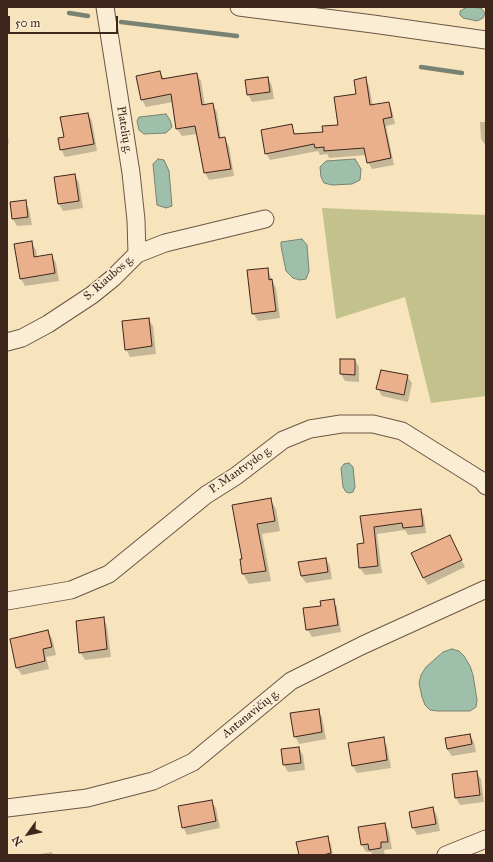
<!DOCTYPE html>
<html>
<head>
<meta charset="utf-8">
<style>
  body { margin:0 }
  #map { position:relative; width:493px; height:862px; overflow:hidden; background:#f7e4bd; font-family:"IM FELL Great Primer",serif }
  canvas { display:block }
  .frame { position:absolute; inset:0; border:8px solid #3e261d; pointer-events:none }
  .north { position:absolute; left:8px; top:814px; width:40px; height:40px; -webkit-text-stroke:3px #faedd4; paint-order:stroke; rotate:237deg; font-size:11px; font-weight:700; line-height:16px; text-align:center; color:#3e261d }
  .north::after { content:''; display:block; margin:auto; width:14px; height:18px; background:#3e261d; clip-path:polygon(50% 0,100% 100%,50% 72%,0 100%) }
  .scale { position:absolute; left:8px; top:16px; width:110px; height:18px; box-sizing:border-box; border:2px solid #3e261d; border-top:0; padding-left:5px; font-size:12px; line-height:14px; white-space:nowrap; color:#3e261d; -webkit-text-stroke:3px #faedd4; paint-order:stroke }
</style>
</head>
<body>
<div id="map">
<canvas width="493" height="862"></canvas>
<div class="frame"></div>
<div class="north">N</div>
<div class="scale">50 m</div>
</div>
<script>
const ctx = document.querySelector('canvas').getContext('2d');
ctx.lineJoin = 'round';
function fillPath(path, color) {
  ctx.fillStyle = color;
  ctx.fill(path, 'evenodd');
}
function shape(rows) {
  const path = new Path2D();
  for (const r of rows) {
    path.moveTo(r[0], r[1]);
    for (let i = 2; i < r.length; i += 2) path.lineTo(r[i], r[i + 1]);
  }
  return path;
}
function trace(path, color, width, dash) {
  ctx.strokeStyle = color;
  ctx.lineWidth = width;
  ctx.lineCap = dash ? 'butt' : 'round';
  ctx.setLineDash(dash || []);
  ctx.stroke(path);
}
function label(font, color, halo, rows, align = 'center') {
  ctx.font = font + ' "IM FELL Great Primer",serif';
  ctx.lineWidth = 3.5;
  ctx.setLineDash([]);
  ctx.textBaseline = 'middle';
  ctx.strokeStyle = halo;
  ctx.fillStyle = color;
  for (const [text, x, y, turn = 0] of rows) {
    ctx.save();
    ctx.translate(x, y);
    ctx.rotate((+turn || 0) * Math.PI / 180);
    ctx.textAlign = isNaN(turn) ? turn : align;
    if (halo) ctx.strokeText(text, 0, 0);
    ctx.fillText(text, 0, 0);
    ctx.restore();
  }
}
fillPath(shape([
  [322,208,486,215,486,396,431,403,405,297,336,319]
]), '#c3c28d');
const water = shape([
  [467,7,481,8,485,13,483,18,477,21,463,18,460,15,460,11,467,7],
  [166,114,170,120,172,127,166,133,144,134,139,130,137,121,139,117,166,114],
  [158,159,164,160,169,171,172,206,166,208,157,205,153,164,158,159],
  [355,159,361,169,360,180,352,184,332,185,324,183,321,177,320,167,326,161,355,159],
  [302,239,307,245,309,271,306,279,300,280,293,278,286,271,281,246,281,242,302,239],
  [349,463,353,467,355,487,353,492,350,493,346,492,343,487,341,468,344,464,349,463],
  [452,649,459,651,464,656,470,666,473,675,477,700,476,707,470,711,438,711,430,710,425,705,422,697,419,683,421,675,426,667,443,652,452,649]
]);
fillPath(water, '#9ebfaa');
trace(water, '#788272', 1);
fillPath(shape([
  [160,72,164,79,196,74,201,81,205,106,212,104,217,112,221,139,224,138,229,146,234,176,209,180,205,173,197,134,182,136,177,129,173,102,146,107,142,100],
  [268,78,272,86,274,99,252,102,248,94],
  [365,79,369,86,373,106,388,103,392,110,395,124,386,126,394,165,372,169,368,162,366,155,329,158,327,154,320,155,318,151,270,160,266,153,291,126,296,135,324,133,339,125,357,95],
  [88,114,92,121,97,151,65,157,61,149],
  [480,122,486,122,486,146,481,139],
  [7,132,9,143,7,144],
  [75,175,79,183,83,208,63,211,59,204],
  [25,201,29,209,32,225,17,226,13,219,11,203],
  [31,242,36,250,37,257,51,255,56,263,59,281,25,286,21,279,16,245],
  [267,269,276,288,280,318,258,321,253,313],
  [148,319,153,326,156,354,130,357,126,349],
  [355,360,359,367,359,382,345,381,341,374],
  [407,376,412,383,408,402,382,396,378,389],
  [270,499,276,509,280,531,262,534,271,581,249,584,243,574,241,560,243,560,233,506],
  [420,510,424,517,426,533,408,535,405,530,377,534,382,573,365,575,360,568,365,544,362,517],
  [453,543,465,567,428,585,423,578],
  [326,559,330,566,332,579,306,583,301,576],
  [333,600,337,607,341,632,312,637,307,629,322,607],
  [103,618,107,626,111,657,85,660,80,652],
  [47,631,52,638,56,655,46,657,49,669,22,675,17,668,11,639],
  [318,710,322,717,326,739,299,744,295,736],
  [470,735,474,742,476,752,452,756,447,749],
  [383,739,387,746,391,768,357,773,353,766,349,744],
  [299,748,303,755,305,770,288,772,284,765],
  [476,772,481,779,484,802,460,805,456,798,453,775],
  [211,801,216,808,220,828,187,835,183,827],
  [433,808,437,816,440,831,417,835,413,828,410,812],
  [385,824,389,832,392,849,384,850,385,855,373,855,371,852,366,852,362,845],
  [327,837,331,844,333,855,300,855],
  [52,852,53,855,34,855]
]), '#0003');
trace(shape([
  [69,13,88,16],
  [121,22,237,36],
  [421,67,462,73]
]), '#788272', 4.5);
const building = shape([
  [160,71,162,79,197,73,202,105,213,103,219,138,225,137,231,169,204,173,195,126,176,129,171,94,141,100,136,76,160,71],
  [268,77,270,92,247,95,245,80,268,77],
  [366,77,370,105,389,102,392,117,383,119,391,158,367,163,364,148,324,151,324,147,315,148,314,144,265,154,261,130,292,124,294,134,323,132,322,126,338,125,334,97,356,94,354,80,366,77],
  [88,113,94,144,60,150,58,138,64,137,60,117,88,113],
  [75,174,79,201,58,204,54,177,75,174],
  [26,200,28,217,12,219,10,202,26,200],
  [32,241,34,257,52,254,55,273,20,279,14,244,32,241],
  [268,268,269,280,272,279,276,311,252,314,247,270,268,268],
  [149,318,152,346,125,350,122,321,149,318],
  [340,359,355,359,355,375,340,374,340,359],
  [381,370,408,375,404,395,376,389,381,370],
  [271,498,275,521,257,524,266,571,242,574,240,559,242,559,232,505,271,498],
  [421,509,423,526,403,528,402,523,374,527,378,566,359,568,357,544,364,543,360,516,421,509],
  [450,535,462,560,423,578,411,553,450,535],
  [326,558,328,572,301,576,298,562,326,558],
  [334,599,338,625,306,630,303,608,321,606,320,601,334,599],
  [104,617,107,649,79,653,76,621,104,617],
  [48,630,52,647,43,649,45,661,16,668,10,639,48,630],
  [319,709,322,732,294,737,290,713,319,709],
  [470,734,472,744,447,749,445,738,470,734],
  [384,737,387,760,352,766,348,743,384,737],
  [299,747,301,763,283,765,281,749,299,747],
  [477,771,480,795,455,798,452,774,477,771],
  [212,800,216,821,182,828,178,806,212,800],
  [433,807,436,824,412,828,409,812,433,807],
  [385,823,388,842,381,842,381,848,369,850,368,844,361,845,358,827,385,823],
  [328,836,331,853,323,855,299,855,296,842,328,836]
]);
fillPath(building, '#eaaf8b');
trace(building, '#3e261d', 1);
const minor = shape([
  [105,7,131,173,136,220,137,254],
  [239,7,373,24,486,40],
  [7,342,22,338,48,324,92,295,113,278,137,254,165,243,265,219],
  [7,601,71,590,109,574,206,495,236,476,283,440,310,429,341,424,373,424,402,431,482,481,486,486],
  [7,808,87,798,153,781,193,762,291,681,363,645,486,589],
  [446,855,486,839]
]);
trace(minor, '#6c5645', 19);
trace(minor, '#faedd4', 17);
label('12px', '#3e261d', '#faedd4', [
  ["Platelių g.",124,130,81],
  ["S. Riaubos g.",109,278,-41],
  ["P. Mantvydo g.",241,470,-35],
  ["Antanavičių g.",251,714,-39]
]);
</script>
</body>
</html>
